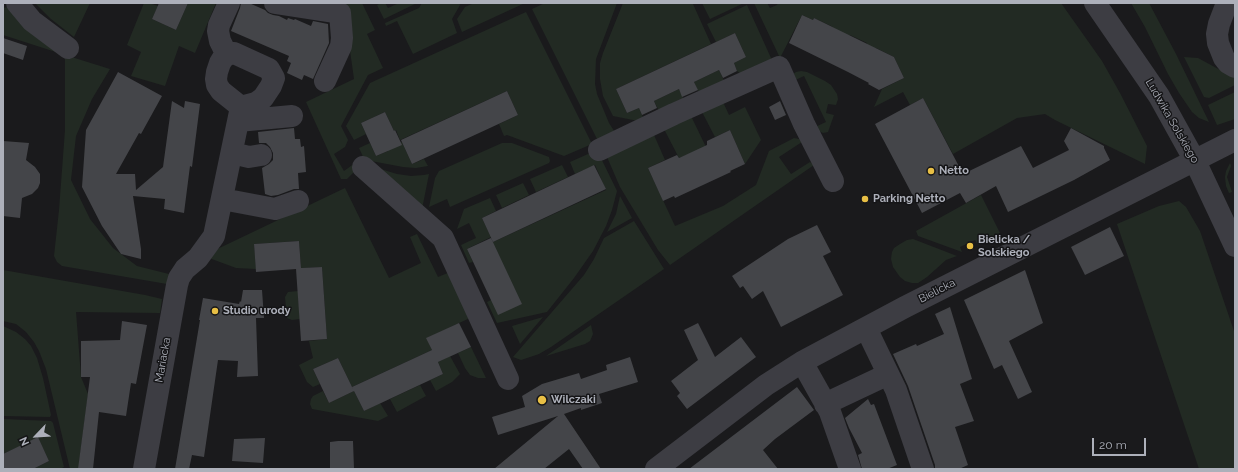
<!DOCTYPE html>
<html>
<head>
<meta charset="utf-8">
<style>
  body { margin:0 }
  #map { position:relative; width:1238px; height:472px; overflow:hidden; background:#1a1a1c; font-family:Raleway,sans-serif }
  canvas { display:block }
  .frame { position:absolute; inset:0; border:4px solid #adb0ba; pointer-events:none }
  .north { position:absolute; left:16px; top:416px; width:40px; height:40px; -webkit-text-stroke:3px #151517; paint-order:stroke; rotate:245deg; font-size:11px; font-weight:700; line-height:16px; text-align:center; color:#adb0ba }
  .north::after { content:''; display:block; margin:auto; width:14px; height:18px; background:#adb0ba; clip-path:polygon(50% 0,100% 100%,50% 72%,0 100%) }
  .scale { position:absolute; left:1092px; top:438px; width:54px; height:18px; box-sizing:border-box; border:2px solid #adb0ba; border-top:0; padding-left:5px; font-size:12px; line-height:14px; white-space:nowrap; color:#adb0ba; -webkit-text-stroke:3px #151517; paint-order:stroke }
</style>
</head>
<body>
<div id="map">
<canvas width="1238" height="472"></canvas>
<div class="frame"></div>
<div class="north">N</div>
<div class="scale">20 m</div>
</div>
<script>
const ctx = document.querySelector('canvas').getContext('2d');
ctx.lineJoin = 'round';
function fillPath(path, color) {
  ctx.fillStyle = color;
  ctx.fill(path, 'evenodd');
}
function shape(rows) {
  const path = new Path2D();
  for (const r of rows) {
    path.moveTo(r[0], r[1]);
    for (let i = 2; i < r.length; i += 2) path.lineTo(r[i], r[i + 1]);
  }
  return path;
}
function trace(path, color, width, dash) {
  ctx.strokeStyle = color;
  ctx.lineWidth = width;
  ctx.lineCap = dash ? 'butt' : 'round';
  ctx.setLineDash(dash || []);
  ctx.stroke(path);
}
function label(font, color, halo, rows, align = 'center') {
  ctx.font = font + ' Raleway,sans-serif';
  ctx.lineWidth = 3;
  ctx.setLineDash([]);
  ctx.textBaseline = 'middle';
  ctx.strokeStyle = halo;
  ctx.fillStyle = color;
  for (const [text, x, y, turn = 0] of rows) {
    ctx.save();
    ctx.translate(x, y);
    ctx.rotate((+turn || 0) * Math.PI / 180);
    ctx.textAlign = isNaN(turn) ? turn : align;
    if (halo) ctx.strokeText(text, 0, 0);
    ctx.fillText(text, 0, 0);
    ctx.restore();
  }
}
fillPath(shape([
  [35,3,90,3,74,37,51,19],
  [144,3,149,3,158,6,152,19,176,30,188,3,216,3,195,53,179,46,165,86,131,76,141,52,127,45],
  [311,3,362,3,375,30,367,34,383,68,368,75,341,126,348,140,345,147,334,154,344,171,355,163,358,168,347,179,341,179,306,102,354,79,344,8],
  [381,3,385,3,388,8,399,3,417,3,384,19,377,5],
  [422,3,459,3,460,5,452,19,457,33,413,54,397,21,386,26,385,23,419,8],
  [474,3,525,3,462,32,457,19,465,7],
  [545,3,617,3,596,59,595,84,597,94,609,123,618,137,600,145,532,9],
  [623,3,695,3,693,4,711,44,616,89,627,113,639,108,645,122,643,122,613,116,603,96,600,79,600,63,603,53],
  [702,3,744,3,710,19],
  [754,3,767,3,770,8,777,5,778,3,1061,3,1102,61,1120,93,1147,146,1145,164,1055,120,1045,114,1017,118,953,154,923,98,910,105,903,92,874,107,882,89,904,78,894,57,876,48,874,51,866,46,867,43,850,35,848,38,831,26,814,18,813,20,802,15,780,58],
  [1131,3,1149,3,1176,54,1209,122,1199,118,1192,112,1179,93,1168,74,1145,27],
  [747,5,771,58,770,66,742,75,737,71,734,63,746,57,735,33,716,42,707,24],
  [12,6,65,55,110,69,92,99,76,136,71,180,90,219,113,248,137,266,169,274,167,284,62,266,57,262,54,256,59,210,65,130,65,55,3,35,3,8],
  [526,12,592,144,564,156,507,135,504,136,499,124,518,115,507,91,400,140,396,130,394,131,385,112,361,123,366,134,354,140,346,126,370,83],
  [1184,57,1198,58,1235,78,1235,85,1209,98,1204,97],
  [719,70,726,85,701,97,694,82],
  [801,71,807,72,825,81,831,85,837,94,838,99,836,105,828,104,826,113,834,115,828,132,823,133,813,128,826,122,804,76,791,82,793,74,796,72],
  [679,89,684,100,660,113,654,101],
  [1235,92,1235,119,1217,125,1208,105],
  [723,102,729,115,745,107,761,140,745,164,730,130,715,137,702,112],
  [691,116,706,147,679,158,664,129],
  [654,135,665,160,648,168,675,226,723,206,756,185,769,151,794,138,799,139,802,142,779,157,791,174,810,162,814,165,670,265,658,250,620,187,607,157],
  [402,142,412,164,424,159,428,166,416,168,403,167,371,161,366,163,359,148,370,143,376,156,388,151,387,149],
  [502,143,512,143,549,157,550,161,549,163,450,207,447,199,429,207,435,178,439,171],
  [597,150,617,191,612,210,606,226,593,251,574,278,547,312,497,323,487,302,491,300,493,242,606,190,595,165,575,174,570,162],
  [1230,163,1231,166,1227,177,1232,192,1229,193,1226,186,1225,177,1226,171],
  [562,165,568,177,536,192,530,179],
  [374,167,397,174,411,176,424,175,429,174,422,209],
  [523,183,529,195,502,208,496,195],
  [345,188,389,278,421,263,410,237,417,234,438,277,450,272,472,317,427,338,432,350,352,387,338,358,313,369,320,384,313,387,307,382,299,365,313,358,309,341,327,339,322,267,301,268,299,241,254,244,256,269,236,268,209,258,209,253],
  [981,195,1000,233,978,245,975,240,960,247,962,252,918,236,916,231],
  [620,196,632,218,607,232,616,214],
  [490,198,496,211,482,218,491,237,467,249,473,262,469,263,461,245,476,238,469,223,457,229,464,209],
  [1179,201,1186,207,1200,231,1235,334,1235,469,1199,469,1117,224,1159,206],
  [634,221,664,269,551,347,539,354,521,360,513,357,584,275,594,259,604,238],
  [913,239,957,256,946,260,927,277,918,283,912,283,905,281,900,277,893,267,891,259,892,252,894,248,900,244,907,240],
  [3,270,145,295,162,299,160,313,76,312,81,377,88,394,79,463,80,469,70,469,46,369,39,351,34,342,26,332,16,324,3,321],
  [298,291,300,319,292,320,287,318,285,297,288,292],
  [543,317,520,344,512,326],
  [591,325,593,334,590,341,585,344,546,356],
  [3,326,16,332,25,339,31,346,37,358,43,378,51,415,50,417,3,416],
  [471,347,486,378,478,378,470,375,465,368,458,353],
  [450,356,460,374,452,382,436,391,430,380,443,374,438,362],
  [420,385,426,396,397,412,390,399],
  [323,391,329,403,354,391,364,411,380,403,388,416,378,421,312,409,310,404,311,399,313,396],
  [3,419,51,421,53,423,64,467,60,469,33,469,49,461,38,438,3,454]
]), '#222a23');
fillPath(shape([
  [159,3,188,3,176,30,152,19],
  [241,3,249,3,265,10,268,13,273,15,279,16,287,20,288,18,294,20,295,19,311,26,313,21,328,24,329,43,313,79,304,75,302,80,287,73,291,63,287,61,289,56,231,31,240,8],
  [802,15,813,20,814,18,894,57,904,78,879,90,868,84,869,83,848,72,789,43],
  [735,33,746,57,734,63,737,71,723,78,719,70,694,82,698,90,682,97,679,89,654,101,657,108,642,115,639,108,627,113,616,89],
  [3,38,27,46,23,60,3,53],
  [118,72,162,96,141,134,139,133,116,174,135,174,136,190,163,167,172,101,184,108,185,101,200,104,192,167,190,166,184,213,164,209,165,199,133,196,141,249,141,259,121,254,102,226,82,187,86,130],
  [507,91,518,115,412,164,401,140],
  [923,98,963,174,1021,146,1033,168,1069,150,1064,141,1071,128,1104,146,1104,148,1110,160,1074,180,1008,212,996,186,966,203,960,193,922,213,875,124],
  [780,101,786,115,775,120,769,107],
  [385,112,394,131,395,130,402,145,376,156,361,123],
  [294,128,295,139,300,139,301,147,304,146,306,172,298,173,299,189,294,189,278,195,271,196,265,194,262,168,269,164,273,160,273,153,270,147,266,143,259,143,258,132],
  [730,130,745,164,730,171,731,172,675,198,674,196,663,201,648,168,677,155,679,158,707,145,707,141],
  [3,141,29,143,26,160,35,167,40,174,40,183,38,188,32,194,22,198,20,218,3,216],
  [594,165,606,189,493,242,482,218],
  [817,225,831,252,823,256,843,295,781,327,763,291,752,299,743,286,740,288,732,276,788,239],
  [1110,227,1124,256,1085,275,1071,247],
  [491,238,522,304,498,315,467,249],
  [299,241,301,268,322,267,327,339,301,341,296,269,256,272,254,244],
  [1025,270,1043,323,1009,341,1032,392,1018,399,1002,365,994,369,964,300],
  [243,290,262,290,264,318,256,318,258,376,237,377,238,361,218,360,204,457,192,455,189,469,175,469,200,320,199,320,203,298,239,304,240,301,241,302],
  [950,307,972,379,960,384,974,421,955,427,968,465,959,469,935,469,935,465,908,386,893,354,916,344,917,346,944,334,935,314],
  [122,321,147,325,136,384,131,383,126,416,99,412,93,469,78,469,90,377,81,377,81,341,120,340],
  [459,323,471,347,438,362,443,374,364,411,352,387,432,350,426,338],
  [698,323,715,357,741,337,756,357,687,409,677,396,680,393,671,381,698,360,684,330],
  [630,357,638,382,599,394,602,403,581,410,581,408,564,414,601,469,583,469,569,449,544,469,494,469,558,416,498,435,492,417,525,407,522,396,542,384,579,373,581,379,607,370,606,365],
  [338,358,354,391,329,403,313,369],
  [797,387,814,410,775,439,763,450,778,469,689,469],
  [868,399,871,405,874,404,897,465,887,469,862,469,858,455,862,453,849,428,845,418],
  [38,437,49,461,33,469,3,469,3,454],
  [265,438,263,463,232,461,234,439],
  [338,441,353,441,354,469,330,469,330,442]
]), '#444549');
trace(shape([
  [17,3,32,21,68,48],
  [275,3,340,13,342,38,341,46,325,81],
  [1095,3,1159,96,1195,161,1235,246],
  [1227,3,1219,24,1217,34,1218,43,1224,58,1228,63,1235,67],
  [227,55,220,41,218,31,219,25,229,3],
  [238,121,292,116],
  [599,150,674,114,779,67,804,124,833,181],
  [232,153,249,157,261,155],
  [363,167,443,238,508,379],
  [222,199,275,209,298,201],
  [866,328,896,390,923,469],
  [802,362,830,412,850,469],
  [825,404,878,379],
  [144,469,177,285,179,278,185,269,198,258,214,236,241,107,221,91,217,85,216,79,217,72,220,63,223,58,230,53,234,53,269,69,274,78,271,86,263,98,256,103,241,107],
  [656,469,766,385,802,362,905,307,1235,140]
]), '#3d3d43', 22);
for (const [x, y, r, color] of [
  [931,171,4,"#e8bf45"],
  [865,199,4,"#e8bf45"],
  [970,246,4,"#e8bf45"],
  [215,311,4,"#e8bf45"],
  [542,400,5,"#e8bf45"]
]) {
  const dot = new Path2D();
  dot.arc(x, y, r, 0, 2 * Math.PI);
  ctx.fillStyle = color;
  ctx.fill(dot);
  trace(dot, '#151517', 1.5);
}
label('11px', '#adb0ba', '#151517', [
  ["Ludwika Solskiego",1172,121,60],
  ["Bielicka",937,291,-27],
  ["Mariacka",163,360,-80]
]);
label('bold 11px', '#adb0ba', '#151517', [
  ["Netto",939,171],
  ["Parking Netto",873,199],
  ["Bielicka /",978,240],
  ["Solskiego",978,253],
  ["Studio urody",223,311],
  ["Wilczaki",551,400]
], 'left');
</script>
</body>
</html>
